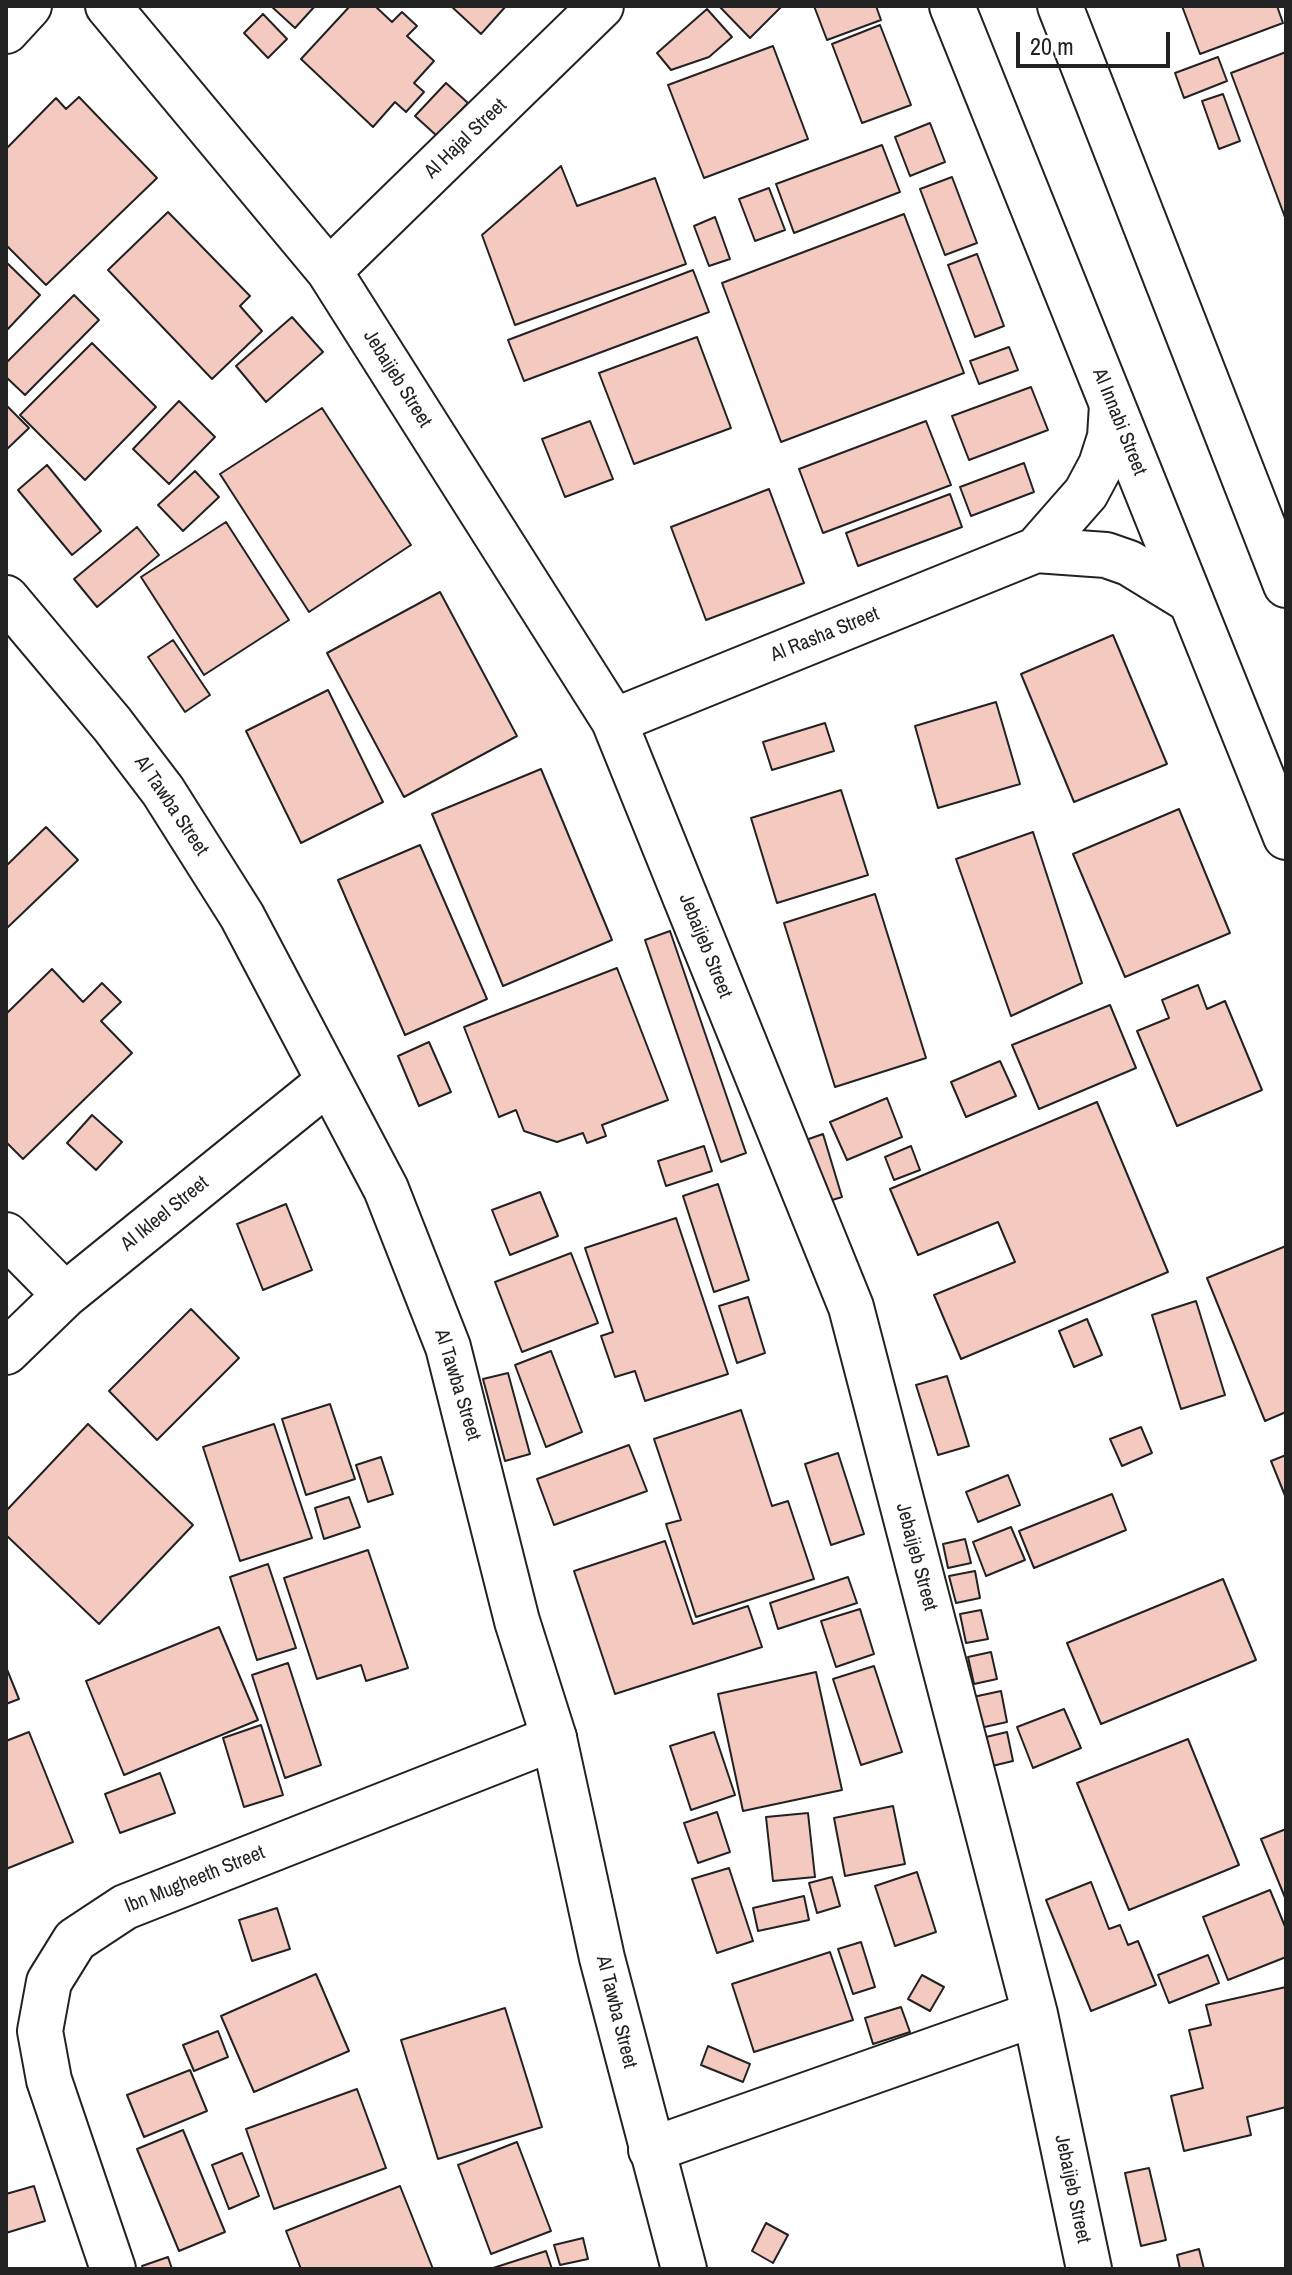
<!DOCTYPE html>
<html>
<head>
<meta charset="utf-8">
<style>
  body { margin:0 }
  #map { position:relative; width:1292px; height:2275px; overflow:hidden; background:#fff; font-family:"Archivo Narrow",sans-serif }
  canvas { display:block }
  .frame { position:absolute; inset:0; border:8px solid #222; pointer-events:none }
  .scale { position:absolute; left:1016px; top:32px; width:154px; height:36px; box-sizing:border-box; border:4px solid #222; border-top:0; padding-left:10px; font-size:24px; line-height:28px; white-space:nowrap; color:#222; -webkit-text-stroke:6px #fff; paint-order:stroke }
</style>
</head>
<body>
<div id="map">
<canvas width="1292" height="2275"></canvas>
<div class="frame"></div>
<div class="scale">20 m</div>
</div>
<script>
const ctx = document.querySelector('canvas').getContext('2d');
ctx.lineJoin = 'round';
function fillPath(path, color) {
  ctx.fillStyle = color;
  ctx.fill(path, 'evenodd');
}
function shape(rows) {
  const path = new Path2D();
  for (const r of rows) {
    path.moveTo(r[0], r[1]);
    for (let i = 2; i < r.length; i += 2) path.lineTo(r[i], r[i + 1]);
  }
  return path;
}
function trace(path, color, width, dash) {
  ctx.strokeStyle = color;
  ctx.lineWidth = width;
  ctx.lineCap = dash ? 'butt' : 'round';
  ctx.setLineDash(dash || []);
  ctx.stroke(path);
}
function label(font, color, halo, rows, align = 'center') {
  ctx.font = font + ' "Archivo Narrow",sans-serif';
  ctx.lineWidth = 6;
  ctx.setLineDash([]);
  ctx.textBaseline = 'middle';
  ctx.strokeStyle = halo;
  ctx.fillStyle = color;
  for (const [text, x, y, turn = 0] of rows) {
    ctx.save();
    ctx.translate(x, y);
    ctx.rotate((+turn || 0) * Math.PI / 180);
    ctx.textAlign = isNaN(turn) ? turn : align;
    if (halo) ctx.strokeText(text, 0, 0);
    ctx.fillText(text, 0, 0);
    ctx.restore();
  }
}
const building = shape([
  [271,6,315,6,295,28,271,6],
  [350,6,375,6,392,22,402,12,417,26,407,36,434,61,414,83,424,92,406,112,395,102,373,127,301,59,350,6],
  [451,6,506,6,481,34,451,6],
  [719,6,782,6,750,38,719,6],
  [814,6,876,6,881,20,827,40,814,6],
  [1182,6,1277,6,1283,23,1200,54,1182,6],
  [707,9,732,37,709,57,671,70,657,53,707,9],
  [263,14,287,39,268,58,244,33,263,14],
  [880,25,911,105,862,123,832,44,880,25],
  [773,46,808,139,704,178,668,85,773,46],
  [1286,52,1286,220,1231,73,1286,52],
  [1218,57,1227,81,1184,98,1175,73,1218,57],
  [446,83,468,103,437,136,415,116,446,83],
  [1223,94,1240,141,1219,149,1202,101,1223,94],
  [79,97,157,178,46,285,6,245,6,149,56,98,66,109,79,97],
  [930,123,945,162,910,176,895,137,930,123],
  [882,145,900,192,794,233,776,184,882,145],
  [561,166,577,206,655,178,686,264,515,325,482,235,561,166],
  [952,177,977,243,945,255,920,189,952,177],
  [769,188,785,230,755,241,739,199,769,188],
  [168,212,250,296,240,306,262,331,212,379,108,270,168,212],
  [904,214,964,373,781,442,722,283,904,214],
  [715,217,730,259,709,266,694,226,715,217],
  [977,254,1004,326,975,337,948,265,977,254],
  [6,262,40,295,6,331,6,262],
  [693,270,709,312,524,381,508,340,693,270],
  [74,295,99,320,25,395,6,377,6,363,74,295],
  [292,317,323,352,266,402,236,366,292,317],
  [697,337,731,428,634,464,599,373,697,337],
  [92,343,156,407,85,480,20,415,92,343],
  [1009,347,1018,370,979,384,970,361,1009,347],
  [1031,387,1048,430,969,460,952,416,1031,387],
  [179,401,215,437,169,484,133,449,179,401],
  [6,405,29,428,6,450,6,405],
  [322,408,411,545,309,612,220,474,322,408],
  [590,421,613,479,565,497,542,439,590,421],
  [926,421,951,485,823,533,799,469,926,421],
  [1024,463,1034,492,971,516,960,487,1024,463],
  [47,465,101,531,72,555,18,490,47,465],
  [195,471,219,497,183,531,158,505,195,471],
  [769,489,804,583,706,620,671,527,769,489],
  [950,494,962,527,858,566,846,533,950,494],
  [226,522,289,620,204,675,141,577,226,522],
  [137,527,159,555,97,607,74,579,137,527],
  [440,592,517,736,404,797,327,653,440,592],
  [1113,635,1167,764,1074,802,1021,674,1113,635],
  [173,640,210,695,185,712,148,657,173,640],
  [328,690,383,802,301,843,246,731,328,690],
  [996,702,1020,784,938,808,915,726,996,702],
  [825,723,834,751,772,770,763,742,825,723],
  [541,769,612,940,503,986,432,814,541,769],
  [841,790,868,875,777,903,751,818,841,790],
  [1179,809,1230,933,1125,977,1073,854,1179,809],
  [46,827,78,860,7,928,6,866,46,827],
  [1033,832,1082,983,1011,1016,956,859,1033,832],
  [420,845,487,999,405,1035,338,880,420,845],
  [875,894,926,1058,835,1087,784,923,875,894],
  [670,931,746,1153,721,1162,645,940,670,931],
  [617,968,668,1100,602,1125,606,1136,587,1143,583,1133,557,1142,524,1131,516,1110,499,1117,464,1027,617,968],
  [52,969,83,1002,102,983,121,1002,101,1021,132,1053,23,1159,6,1142,6,1014,52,969],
  [1198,985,1207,1009,1225,1001,1262,1090,1177,1126,1137,1031,1169,1018,1162,1000,1198,985],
  [1110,1005,1136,1068,1039,1109,1012,1045,1110,1005],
  [429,1042,451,1092,419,1106,398,1056,429,1042],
  [1000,1061,1016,1096,966,1117,951,1082,1000,1061],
  [887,1098,902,1137,847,1160,830,1122,887,1098],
  [1097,1102,1168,1272,961,1359,934,1295,1015,1262,998,1222,918,1255,890,1189,1097,1102],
  [92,1115,122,1142,96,1170,67,1143,92,1115],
  [823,1134,842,1197,819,1204,800,1142,823,1134],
  [704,1146,712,1171,666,1186,658,1161,704,1146],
  [911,1146,920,1170,894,1180,885,1157,911,1146],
  [718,1184,749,1280,714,1292,683,1196,718,1184],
  [540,1192,558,1236,510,1255,492,1210,540,1192],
  [286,1204,312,1270,263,1290,237,1224,286,1204],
  [676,1218,728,1374,645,1401,635,1371,615,1377,601,1336,613,1332,585,1248,676,1218],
  [1286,1246,1286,1412,1265,1421,1207,1278,1286,1246],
  [571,1253,598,1323,522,1352,495,1282,571,1253],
  [748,1297,765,1353,737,1363,719,1306,748,1297],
  [1196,1301,1225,1395,1181,1409,1152,1315,1196,1301],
  [191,1309,239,1358,157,1440,109,1391,191,1309],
  [1087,1319,1102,1355,1074,1367,1059,1331,1087,1319],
  [551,1351,582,1432,546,1447,515,1365,551,1351],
  [508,1373,530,1454,505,1461,483,1379,508,1373],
  [947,1376,969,1446,938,1455,916,1385,947,1376],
  [330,1404,355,1479,306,1495,282,1419,330,1404],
  [741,1410,772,1506,788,1501,814,1579,696,1617,666,1524,681,1520,654,1439,741,1410],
  [88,1424,193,1525,99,1624,6,1535,6,1511,88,1424],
  [274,1424,312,1538,240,1561,203,1447,274,1424],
  [1141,1427,1152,1453,1122,1466,1110,1439,1141,1427],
  [629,1445,647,1491,554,1525,537,1479,629,1445],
  [838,1453,864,1534,831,1545,805,1464,838,1453],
  [1286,1455,1286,1498,1271,1461,1286,1455],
  [381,1457,393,1494,368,1502,356,1465,381,1457],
  [1008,1475,1020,1505,978,1522,966,1492,1008,1475],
  [1112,1494,1126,1530,1034,1568,1019,1531,1112,1494],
  [349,1497,360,1527,324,1539,315,1508,349,1497],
  [1011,1527,1025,1560,986,1576,973,1542,1011,1527],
  [965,1539,971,1563,948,1568,943,1544,965,1539],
  [665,1541,693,1624,748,1606,762,1647,615,1694,574,1571,665,1541],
  [368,1550,408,1668,366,1681,361,1665,317,1679,284,1578,368,1550],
  [268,1564,296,1648,257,1660,230,1577,268,1564],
  [975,1571,980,1598,956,1603,949,1576,975,1571],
  [848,1577,857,1603,778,1629,770,1603,848,1577],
  [1223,1579,1256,1660,1101,1724,1067,1643,1223,1579],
  [860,1609,874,1654,836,1667,821,1621,860,1609],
  [981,1610,988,1639,966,1643,960,1614,981,1610],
  [219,1627,258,1720,124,1775,86,1681,219,1627],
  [991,1652,997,1679,974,1684,968,1657,991,1652],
  [288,1663,321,1765,285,1778,252,1675,288,1663],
  [874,1666,902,1752,861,1765,833,1679,874,1666],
  [6,1667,19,1699,6,1704,6,1667],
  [816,1672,842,1790,743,1811,718,1694,816,1672],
  [1001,1691,1007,1722,980,1728,973,1697,1001,1691],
  [1064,1709,1081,1748,1033,1768,1017,1727,1064,1709],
  [261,1725,283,1795,244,1807,223,1738,261,1725],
  [29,1732,73,1842,6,1869,6,1741,29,1732],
  [714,1732,735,1795,691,1810,670,1746,714,1732],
  [1007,1732,1013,1761,992,1766,986,1737,1007,1732],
  [1188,1739,1239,1865,1129,1910,1077,1783,1188,1739],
  [160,1773,175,1813,120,1833,105,1794,160,1773],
  [893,1806,905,1864,845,1876,834,1818,893,1806],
  [717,1812,730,1852,698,1863,684,1823,717,1812],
  [808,1813,815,1877,773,1881,766,1817,808,1813],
  [1286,1829,1286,1900,1261,1839,1286,1829],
  [729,1868,753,1941,717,1953,692,1879,729,1868],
  [917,1872,936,1932,895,1946,875,1886,917,1872],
  [832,1877,840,1906,817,1913,809,1883,832,1877],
  [1091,1882,1109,1929,1120,1925,1128,1945,1138,1941,1156,1985,1091,2011,1046,1900,1091,1882],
  [1270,1890,1286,1929,1286,1957,1228,1980,1203,1917,1270,1890],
  [804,1896,809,1920,758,1931,753,1908,804,1896],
  [277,1908,290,1949,252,1961,239,1920,277,1908],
  [861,1942,875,1987,853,1994,838,1949,861,1942],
  [830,1952,853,2020,754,2052,732,1984,830,1952],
  [1208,1955,1219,1983,1169,2003,1158,1975,1208,1955],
  [316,1974,349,2051,254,2092,221,2016,316,1974],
  [922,1975,944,1987,930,2011,908,1999,922,1975],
  [1286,1987,1286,2107,1247,2117,1251,2135,1184,2151,1171,2096,1203,2088,1189,2030,1211,2025,1206,2005,1286,1987],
  [901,2007,910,2032,873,2044,865,2018,901,2007],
  [505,2008,542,2127,438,2159,401,2040,505,2008],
  [218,2031,228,2057,194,2071,183,2045,218,2031],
  [708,2046,750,2064,743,2082,701,2065,708,2046],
  [190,2070,207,2111,144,2137,127,2095,190,2070],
  [357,2089,386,2168,274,2209,246,2129,357,2089],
  [183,2130,225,2232,179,2251,137,2149,183,2130],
  [517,2142,551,2231,491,2254,458,2165,517,2142],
  [242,2153,259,2196,229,2209,212,2165,242,2153],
  [1149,2168,1166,2240,1141,2246,1125,2173,1149,2168],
  [34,2186,45,2221,6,2233,6,2194,34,2186],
  [400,2186,433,2269,301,2269,286,2231,400,2186],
  [766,2223,788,2235,773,2263,752,2251,766,2223],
  [583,2238,588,2259,560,2265,554,2245,583,2238],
  [1199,2249,1204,2269,1180,2269,1177,2255,1199,2249],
  [546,2251,552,2269,490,2269,546,2251],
  [168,2257,172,2269,143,2269,142,2266,168,2257]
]);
fillPath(building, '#f3c9c0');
trace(building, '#222', 2);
const minor = shape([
  [108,6,329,271,614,721,851,1307,1035,2014,1089,2269],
  [6,31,29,6],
  [329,271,601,6],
  [1036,550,1086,493,1101,465,1110,437,1112,405],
  [614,721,1036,550,1106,555,1129,563,1191,601],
  [6,1235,65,1295],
  [6,1352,65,1295,328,1082],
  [651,2150,1035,2014],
  [113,2269,49,2080,40,2031,49,1982,75,1940,125,1907,554,1738]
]);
const tertiary = shape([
  [952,6,1286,837],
  [1060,6,1286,585],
  [6,598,112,724,163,791,242,916,386,1189,448,1347,517,1621,554,1738,602,1958,684,2269]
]);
trace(minor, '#222', 48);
trace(tertiary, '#222', 48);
trace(minor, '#fff', 44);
trace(tertiary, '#fff', 44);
label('20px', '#222', '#fff', [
  ["Al Hajal Street",466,139,-44],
  ["Jebaijeb Street",397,379,58],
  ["Al Innabi Street",1119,422,68],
  ["Al Rasha Street",825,635,-22],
  ["Al Tawba Street",171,806,56],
  ["Jebaijeb Street",705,946,68],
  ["Al Ikleel Street",165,1214,-39],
  ["Al Tawba Street",457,1385,73],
  ["Jebaijeb Street",916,1557,75],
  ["Ibn Mugheeth Street",195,1880,-22],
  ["Al Tawba Street",616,2012,76],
  ["Jebaijeb Street",1072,2189,78]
]);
</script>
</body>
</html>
